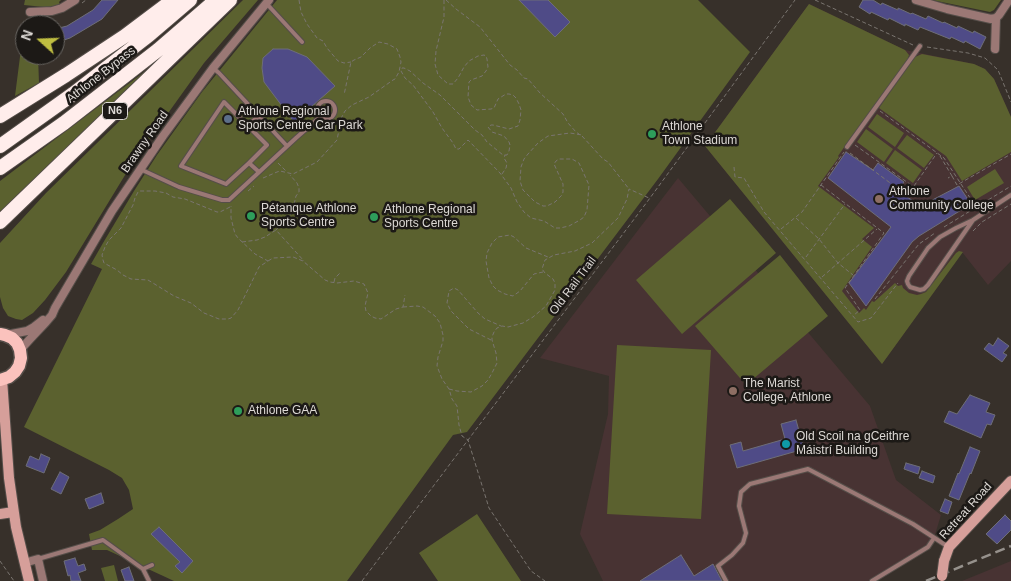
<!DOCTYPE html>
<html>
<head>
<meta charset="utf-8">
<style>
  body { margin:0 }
  #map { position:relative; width:1011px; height:581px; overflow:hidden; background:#37302a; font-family:Helvetica,sans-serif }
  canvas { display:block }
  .north { position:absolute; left:15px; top:15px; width:50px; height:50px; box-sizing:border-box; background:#1c1916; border:1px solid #696662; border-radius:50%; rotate:290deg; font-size:14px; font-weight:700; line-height:20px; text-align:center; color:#ddd9d5 }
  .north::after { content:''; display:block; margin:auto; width:18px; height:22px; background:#bfbe41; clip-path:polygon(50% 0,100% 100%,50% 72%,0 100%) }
</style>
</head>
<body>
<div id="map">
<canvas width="1011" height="581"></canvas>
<div class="north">N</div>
</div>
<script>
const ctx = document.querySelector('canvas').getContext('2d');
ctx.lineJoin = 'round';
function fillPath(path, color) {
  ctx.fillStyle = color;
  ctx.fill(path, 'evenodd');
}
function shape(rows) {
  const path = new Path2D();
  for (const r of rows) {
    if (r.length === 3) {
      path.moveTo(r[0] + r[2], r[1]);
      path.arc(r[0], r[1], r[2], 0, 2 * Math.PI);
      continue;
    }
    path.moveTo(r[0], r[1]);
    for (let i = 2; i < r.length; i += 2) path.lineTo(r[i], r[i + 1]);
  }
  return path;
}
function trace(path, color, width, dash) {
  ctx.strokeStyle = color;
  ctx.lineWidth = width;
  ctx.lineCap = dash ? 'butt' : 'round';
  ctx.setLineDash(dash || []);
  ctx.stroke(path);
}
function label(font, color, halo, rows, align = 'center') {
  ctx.font = font + ' Helvetica,sans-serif';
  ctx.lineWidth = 5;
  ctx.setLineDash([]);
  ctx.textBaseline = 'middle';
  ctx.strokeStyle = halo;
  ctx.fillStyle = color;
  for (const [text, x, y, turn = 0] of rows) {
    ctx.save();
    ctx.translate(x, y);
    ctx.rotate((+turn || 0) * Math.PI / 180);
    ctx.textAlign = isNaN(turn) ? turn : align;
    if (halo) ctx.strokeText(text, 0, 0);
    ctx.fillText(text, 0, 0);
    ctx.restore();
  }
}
fillPath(shape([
  [809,4,905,50,974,64,985,69,994,79,1011,117,1011,261,988,285,962,252,882,364,705,146],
  [678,178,870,406,896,480,941,515,934,538,930,546,872,581,603,581,580,534,608,414,609,376,540,358],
  [1011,561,1011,581,962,581]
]), '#483333');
fillPath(shape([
  [25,0,61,0,59,2,60,5,52,7,44,7,24,5],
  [243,0,258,0,204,63,133,162,66,272,45,300,33,313,22,320,16,319,8,316,3,308,0,297,0,243,46,193],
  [277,0,698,0,750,52,658,179,467,432,453,435,347,581,174,581,107,550,92,550,89,534,100,530,118,519,133,509,129,490,122,478,109,470,24,427,102,269,91,264,103,243,134,191,157,155,202,92],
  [932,0,1001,0,994,10,990,12],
  [809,4,905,50,909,55,907,61,845,146,838,156,839,157,818,186,874,228,862,239,872,247,842,291,859,313,864,308,866,310,872,301,874,302,895,283,898,286,902,285,903,288,909,293,917,295,921,294,926,292,956,253,959,251,963,252,882,364,705,146],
  [37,21,37,25,25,25,25,55,38,55,39,83,15,96,22,41,23,24],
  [922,54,974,64,985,69,994,79,1011,117,1011,152,962,181,946,156,879,108,915,57],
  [148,69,150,69,9,205,0,211,0,181],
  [877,114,904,133,895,147,868,127],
  [866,129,893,149,884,162,857,142],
  [907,135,934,155,924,168,897,148],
  [895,150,922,170,913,183,886,163],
  [995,169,1004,183,975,200,967,187],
  [730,199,776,253,682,334,636,280],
  [780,255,828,316,746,385,695,326],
  [617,345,711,350,701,519,607,514],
  [477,514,521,581,438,581,419,553],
  [114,565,118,581,105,581,101,568]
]), '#5b612f');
const building = shape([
  [102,0,118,0,102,19,70,38,58,42,55,29,67,26,93,10,102,0],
  [519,0,548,0,570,22,555,37,519,0],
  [863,0,873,0,881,5,882,3,898,10,898,8,911,14,912,13,926,19,928,16,943,23,944,22,957,28,958,26,973,33,974,31,986,37,980,49,965,41,964,43,951,37,950,39,920,27,918,30,905,24,905,26,889,18,888,20,871,12,870,14,859,7,863,0],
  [273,49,288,49,307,57,335,86,294,122,264,82,262,68,263,58,273,49],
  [846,152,873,170,878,163,904,182,898,191,921,206,959,186,971,204,919,236,912,242,866,306,849,283,891,227,828,178,846,152],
  [998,338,1009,346,1003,353,1007,355,1002,362,984,349,989,343,993,346,998,338],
  [970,395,990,403,986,412,995,415,991,425,987,424,981,438,944,422,949,411,957,414,970,395],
  [796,420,804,449,737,468,730,445,741,442,743,451,785,439,781,424,796,420],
  [970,447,980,451,971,474,970,473,959,500,949,496,958,473,959,474,970,447],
  [41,454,50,458,44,473,26,466,30,456,39,460,41,454],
  [906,463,920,467,918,474,904,469,906,463],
  [922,471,935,476,933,483,919,478,922,471],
  [60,472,69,477,61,494,51,489,60,472],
  [101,493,104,503,89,509,85,499,101,493],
  [945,499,952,502,948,514,940,511,945,499],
  [1005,515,1011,521,1011,530,997,544,986,534,1005,515],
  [159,527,193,561,182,573,175,566,180,562,151,534,159,527],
  [681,555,694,576,713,564,722,581,640,581,681,555],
  [75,558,78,566,84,564,86,570,78,573,81,581,71,581,70,575,68,576,64,561,75,558],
  [129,567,134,581,125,581,121,570,129,567]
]);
fillPath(building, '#4f4b87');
trace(building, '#6e6e78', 1);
const lane = shape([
  [266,3,302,42],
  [213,68,219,73,287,146],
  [326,110,9],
  [248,125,259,116],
  [847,147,920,46],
  [249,163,267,145,224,102,181,166,226,184,249,163,259,172],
  [140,169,179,187,222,200,229,200,296,138,320,117],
  [973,220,928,285,924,289,920,290,910,287,908,284,907,281,909,276,928,248,940,237,956,228,973,220,1011,195],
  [38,559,103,540,143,569,152,565],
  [143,569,149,581],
  [726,581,718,566,732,555,743,543,746,533,739,506,741,492,750,484,808,469,913,524,947,546],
  [872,581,928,547,934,538]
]);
const street = shape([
  [916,0,947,9,991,19,996,18,999,15,1009,0],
  [30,12,52,11,62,8,75,0],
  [995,49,996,18],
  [6,335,27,331,34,327,43,320],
  [20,350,30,339,46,322,52,315,55,308,112,211,163,136,213,68,269,0],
  [24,563,38,559,43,581]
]);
const secondary = shape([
  [2,379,9,478,16,527,29,581],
  [0,514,13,512],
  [944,561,949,547,1011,481]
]);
const primary = shape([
  [0,334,5,335,12,338,17,343,20,350,21,358,19,366,15,372,9,377,0,380]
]);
const highway = shape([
  [0,116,66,75,125,36,173,0],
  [0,146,73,94,149,35,190,0],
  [0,168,64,123,158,50,216,0],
  [0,222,230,0]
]);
trace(lane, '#554e49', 6);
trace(street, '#554e49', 10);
trace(secondary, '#554e49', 12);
trace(primary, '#554e49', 15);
trace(highway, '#554e49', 16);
trace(shape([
  [299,0,301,12,307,24,317,38,323,41,327,48,338,61,344,63,351,62],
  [444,0,444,17,436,51,435,64,438,75,448,84,453,84,458,78,464,67,469,61,478,56,484,55,486,56,487,59,488,67,486,71,482,76,471,80,469,82,468,97,471,105,477,110,491,109,494,108,498,99,506,94,509,94,513,95,516,98,519,104,521,110,520,120,518,126,509,129,493,125,491,125,488,127,492,132,504,136,509,142,510,145,509,151,507,155,503,155,487,142,482,135,475,130,440,95,423,83,410,71,404,68,402,68,401,71,405,78,413,85,433,112,442,128,453,143,456,149,459,149,468,140,500,173,511,188,517,202,524,212,531,218,544,221,555,228,560,228,569,226,580,220,584,217,587,210,589,185,579,163,572,159,559,159,556,161,554,164,563,184,563,192,562,195,555,202,547,206,543,206,535,202,523,190,520,181,521,167,524,159,528,154,538,143,548,136,570,133,582,135],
  [446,0,456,9,480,27,510,65,517,70,524,78,528,79,540,93,563,114,568,123,576,132,579,134],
  [815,0,913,45],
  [82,3,86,0],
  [927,47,968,53,985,58,998,70,1011,102],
  [880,111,944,158,976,207],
  [582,136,603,159,608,162,629,189],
  [855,145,918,190],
  [850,153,909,197],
  [940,156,952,176,948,178],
  [278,163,287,172],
  [734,167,735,177,744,178,764,212,858,322,871,318,898,283],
  [502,174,506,168,507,163,504,158,505,155],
  [952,176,957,185,1011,154],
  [263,178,277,172,280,171,293,174,317,162,337,140,339,130,338,124,345,111,352,105,369,97,393,80,395,79,399,72,401,62,400,57,397,49,388,44,379,42,370,48,361,57,354,60,351,62,344,95],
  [821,185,884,233,845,288,860,310,854,315],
  [914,186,937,153],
  [248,191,254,186],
  [230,207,220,212,217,212,185,199,173,197,166,193,155,191,140,191,138,192,135,198,133,205,121,228,109,240,105,247,102,255,103,260,104,263,117,270,123,275,131,279,148,280,174,296,191,303,204,313,219,319,228,319,231,318,238,310,259,267,268,261,255,254,238,238,235,234,231,218,231,206],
  [796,218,819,239,838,263,853,275],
  [944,227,1011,186],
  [781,229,802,212,844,152],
  [276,230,292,213,296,196,299,192,299,188,297,183,290,175],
  [973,231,982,222,1011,204],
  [242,242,257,240,265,237,276,230,304,261],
  [806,257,845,204],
  [268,261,273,258,293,257,303,261,325,280,330,282,337,283,354,281,364,284,368,293,365,306,366,311,371,316,375,318,381,319,396,309,403,307,405,295],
  [543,272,534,274,520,291,513,296,505,294,497,290,493,286,489,278,486,261,487,253,492,243,498,237,510,235,514,237,526,248,548,257],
  [822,277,877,229],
  [334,282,335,278,340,273],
  [875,299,919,244,935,233],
  [403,307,417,306,423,307,435,316,440,323,443,335,443,341,438,357,437,366,442,379,449,389,452,399,457,406,459,425,462,436,468,440,489,508,531,571,545,581],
  [491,340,469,329,451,311,447,303,449,291,454,288,458,290,478,313,485,319,501,326],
  [449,389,457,391,471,392,482,386,488,380,492,373,497,363,496,353,492,340,492,337,494,332,497,328,502,326,508,327,523,323,533,317,546,306,555,290,555,283,553,279,545,273,542,269,545,260,554,255,575,251,592,243,618,218,627,199,629,189,649,198],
  [0,561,14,581],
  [362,581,650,198,795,0]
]), '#7a7570', 1, [4, 2.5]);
trace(lane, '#9b7875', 4);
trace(street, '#9b7875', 8);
trace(secondary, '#d69f9a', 10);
trace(primary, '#fbc2bd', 12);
trace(highway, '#ffedeb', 14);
trace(shape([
  [926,581,1011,546]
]), '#96918c', 2.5, [10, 5]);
const secondaryBridge = shape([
  [942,576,944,561]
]);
trace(secondaryBridge, '#554e49', 12, []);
trace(secondaryBridge, '#d69f9a', 10);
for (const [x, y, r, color] of [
  [228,119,5,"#5c6f8a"],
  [652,134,5,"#2e9e5b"],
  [879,199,5,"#8d6e63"],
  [251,216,5,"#2e9e5b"],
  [374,217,5,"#2e9e5b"],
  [733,391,5,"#8d6e63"],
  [238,411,5,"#2e9e5b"],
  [786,444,5,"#0f9aa8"]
]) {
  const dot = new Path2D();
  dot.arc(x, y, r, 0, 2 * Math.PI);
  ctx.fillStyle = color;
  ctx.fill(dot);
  trace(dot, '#1c1916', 2);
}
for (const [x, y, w] of [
  [115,111,25]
]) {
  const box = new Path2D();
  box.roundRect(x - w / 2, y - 8.5, w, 17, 4);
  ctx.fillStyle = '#1c1916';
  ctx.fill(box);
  trace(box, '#ddd9d5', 1);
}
label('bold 11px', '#ddd9d5', null, [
  ["N6",115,111]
]);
label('12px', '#ddd9d5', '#1c1916', [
  ["Athlone Bypass",101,75,-38],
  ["Brawny Road",145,142,-55],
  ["Old Rail Trail",573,286,-53],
  ["Retreat Road",966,511,-48]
]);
label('12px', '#ddd9d5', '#1c1916', [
  ["Athlone Regional",238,112],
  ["Sports Centre Car Park",238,126],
  ["Athlone",662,127],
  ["Town Stadium",662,141],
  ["Athlone",889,192],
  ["Community College",889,206],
  ["Pétanque Athlone",261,209],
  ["Sports Centre",261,223],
  ["Athlone Regional",384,210],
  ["Sports Centre",384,224],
  ["The Marist",743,384],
  ["College, Athlone",743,398],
  ["Athlone GAA",248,411],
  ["Old Scoil na gCeithre",796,437],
  ["Máistrí Building",796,451]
], 'left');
</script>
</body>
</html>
